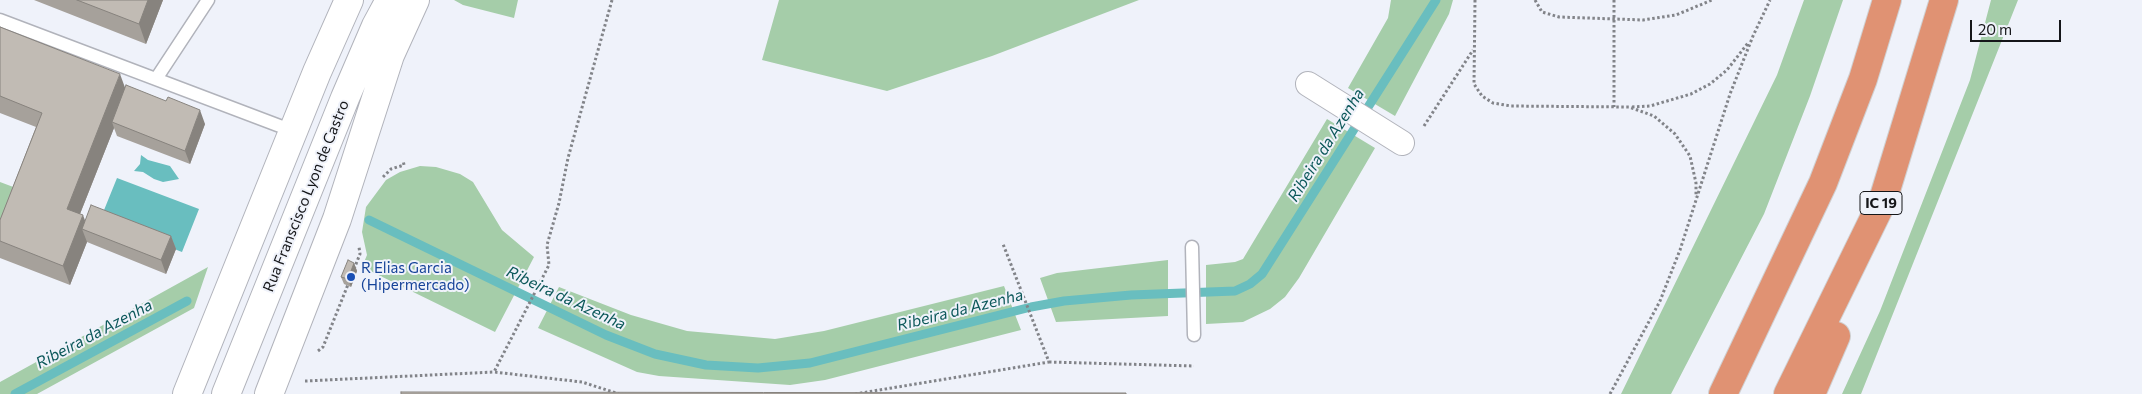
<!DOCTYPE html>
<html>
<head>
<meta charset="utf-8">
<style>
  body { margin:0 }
  #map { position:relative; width:2142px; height:394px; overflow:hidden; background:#eff2fa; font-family:Commissioner,sans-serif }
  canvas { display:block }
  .scale { position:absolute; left:1970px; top:20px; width:91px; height:22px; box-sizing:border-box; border:2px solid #151619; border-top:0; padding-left:6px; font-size:15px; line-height:18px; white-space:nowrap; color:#151619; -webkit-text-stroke:4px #eff2fa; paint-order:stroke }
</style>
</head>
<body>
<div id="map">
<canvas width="2142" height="394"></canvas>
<div class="scale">20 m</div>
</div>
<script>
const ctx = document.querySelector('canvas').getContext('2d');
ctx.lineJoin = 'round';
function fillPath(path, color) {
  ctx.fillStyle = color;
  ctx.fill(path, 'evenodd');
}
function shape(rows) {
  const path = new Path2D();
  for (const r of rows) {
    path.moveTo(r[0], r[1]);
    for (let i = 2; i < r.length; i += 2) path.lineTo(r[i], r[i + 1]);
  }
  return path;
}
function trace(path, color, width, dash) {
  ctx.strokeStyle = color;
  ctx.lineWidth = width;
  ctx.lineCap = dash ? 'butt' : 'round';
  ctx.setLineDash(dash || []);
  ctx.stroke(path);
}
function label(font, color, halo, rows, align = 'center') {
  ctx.font = font + ' Commissioner,sans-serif';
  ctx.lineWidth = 4;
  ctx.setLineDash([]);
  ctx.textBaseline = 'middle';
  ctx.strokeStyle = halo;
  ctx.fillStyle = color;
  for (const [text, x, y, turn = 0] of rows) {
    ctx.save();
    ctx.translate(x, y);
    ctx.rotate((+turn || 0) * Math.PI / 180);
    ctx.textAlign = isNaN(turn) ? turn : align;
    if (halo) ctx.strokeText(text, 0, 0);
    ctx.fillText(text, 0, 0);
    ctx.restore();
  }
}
fillPath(shape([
  [454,0,518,0,514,18,463,5],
  [779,0,1139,0,992,56,887,91,762,60],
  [1391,0,1453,0,1449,14,1395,116,1348,88,1388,18],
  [1804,0,1843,0,1810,96,1764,214,1671,394,1621,394,1777,75],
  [1991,0,2018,0,1861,394,1842,394,1880,311,1970,80],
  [1327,119,1375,148,1299,278,1285,297,1270,309,1243,322,1206,324,1206,265,1235,262,1243,259],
  [420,166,436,167,460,174,473,182,502,230,534,257,495,332,362,267,367,255,362,232,366,207,386,180,400,172],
  [0,182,16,188,0,230],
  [1168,260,1168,316,1056,322,1040,278,1057,273],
  [208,267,194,308,37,394,0,394,0,382],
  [1004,286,1021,330,825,380,790,385,659,376,637,372,538,328,559,287,631,315,687,331,775,339,824,331]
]), '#a5cda9');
fillPath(shape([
  [141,155,148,160,170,166,179,179,163,182,154,179,143,172,134,171,140,164],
  [117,178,199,209,182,252,100,220]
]), '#69bebf');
trace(shape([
  [369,220,606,335,655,354,706,365,758,368,810,363,1031,307,1064,301,1131,295,1235,291,1250,284,1262,274,1436,0],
  [15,394,187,301]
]), '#69bebf', 9);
const service = shape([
  [0,20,293,131],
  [156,79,208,0],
  [1192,247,1194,335]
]);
const minor = shape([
  [1308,84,1402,143]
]);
const tertiary = shape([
  [187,394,317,72,349,0],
  [226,394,345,98,376,26,390,0],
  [269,394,337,219,390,55,415,0]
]);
const trunk = shape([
  [1723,394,1823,183,1863,79,1887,0],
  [1788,394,1883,200,1944,0],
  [1811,394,1836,336]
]);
trace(service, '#b1b3bb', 15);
trace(minor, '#b1b3bb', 26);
trace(tertiary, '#b1b3bb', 30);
trace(trunk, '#d0d0d1', 30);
trace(shape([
  [612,0,568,158,559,203,547,245,549,265,494,372,582,382,619,394],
  [1475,0,1474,84,1482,96,1493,103,1511,106,1629,107,1654,116,1675,134,1690,156,1696,183,1696,197],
  [1535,0,1542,12,1559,17,1643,20,1676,15,1712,0],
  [1614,0,1614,107],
  [1632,107,1650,106,1691,94,1710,84,1727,70,1748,43],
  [1424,126,1473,50],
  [383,177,391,169,404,165,403,160],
  [354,269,360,254,359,247],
  [318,351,323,347,349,282],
  [1049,362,1194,366],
  [305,381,494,372],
  [855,394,1049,362,1003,244],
  [1610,394,1660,301,1680,250,1730,94,1753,36,1770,0]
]), '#828489', 3, [2.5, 2.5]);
trace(service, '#fff', 12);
trace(minor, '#fff', 24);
trace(tertiary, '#fff', 28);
trace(trunk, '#e09273', 28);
fillPath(shape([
  [34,0,163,0,146,44],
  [0,27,125,88,205,124,190,164,117,136,114,128,80,214,85,221,171,236,176,249,166,274,87,242,70,285,0,258,0,220,36,127,0,113],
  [354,263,357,271,351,287,344,284,341,277]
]), '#a6a19b');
fillPath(shape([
  [148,0,163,0,146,44,139,24],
  [120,74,127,93,112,122,114,128,74,229,67,209],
  [200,110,205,124,190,164,185,151],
  [83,215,89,231,82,229,87,242,70,285,63,266],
  [171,236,176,249,166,274,161,260],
  [354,263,357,271,351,287,348,279]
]), '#87837e');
const building = shape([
  [77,0,148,0,139,24,77,0],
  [0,27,120,74,67,209,83,215,63,266,0,241,0,220,42,113,0,96,0,27],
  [126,85,166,101,168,97,200,110,185,151,112,122,126,85],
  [91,205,171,236,161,260,82,229,91,205],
  [348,260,354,263,348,279,341,277,348,260],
  [401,392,1126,393,1126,394,401,394,401,392]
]);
fillPath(building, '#c1bbb4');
trace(building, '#87837e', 1);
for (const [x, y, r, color] of [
  [351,277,5,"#1a4fb4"]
]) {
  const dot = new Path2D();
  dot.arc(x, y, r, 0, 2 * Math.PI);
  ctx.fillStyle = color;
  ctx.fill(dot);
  trace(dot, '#eff2fa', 2);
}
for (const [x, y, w] of [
  [1881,203,42]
]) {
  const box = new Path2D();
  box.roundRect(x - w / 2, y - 11.5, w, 23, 4);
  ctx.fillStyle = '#eff2fa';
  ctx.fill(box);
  trace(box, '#151619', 1);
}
label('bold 14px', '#151619', null, [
  ["IC 19",1881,203]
]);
label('15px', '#151619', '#eff2fa', [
  ["Rua Franscisco Lyon de Castro",306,196,-68]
]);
label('15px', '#164399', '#eff2fa', [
  ["R Elias Garcia",361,268],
  ["(Hipermercado)",361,285]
], 'left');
label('italic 16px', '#0c585a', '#eff2fa', [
  ["Ribeira da Azenha",1326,145,-58],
  ["Ribeira da Azenha",566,298,25],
  ["Ribeira da Azenha",960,310,-14],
  ["Ribeira da Azenha",94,334,-28]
]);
</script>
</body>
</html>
